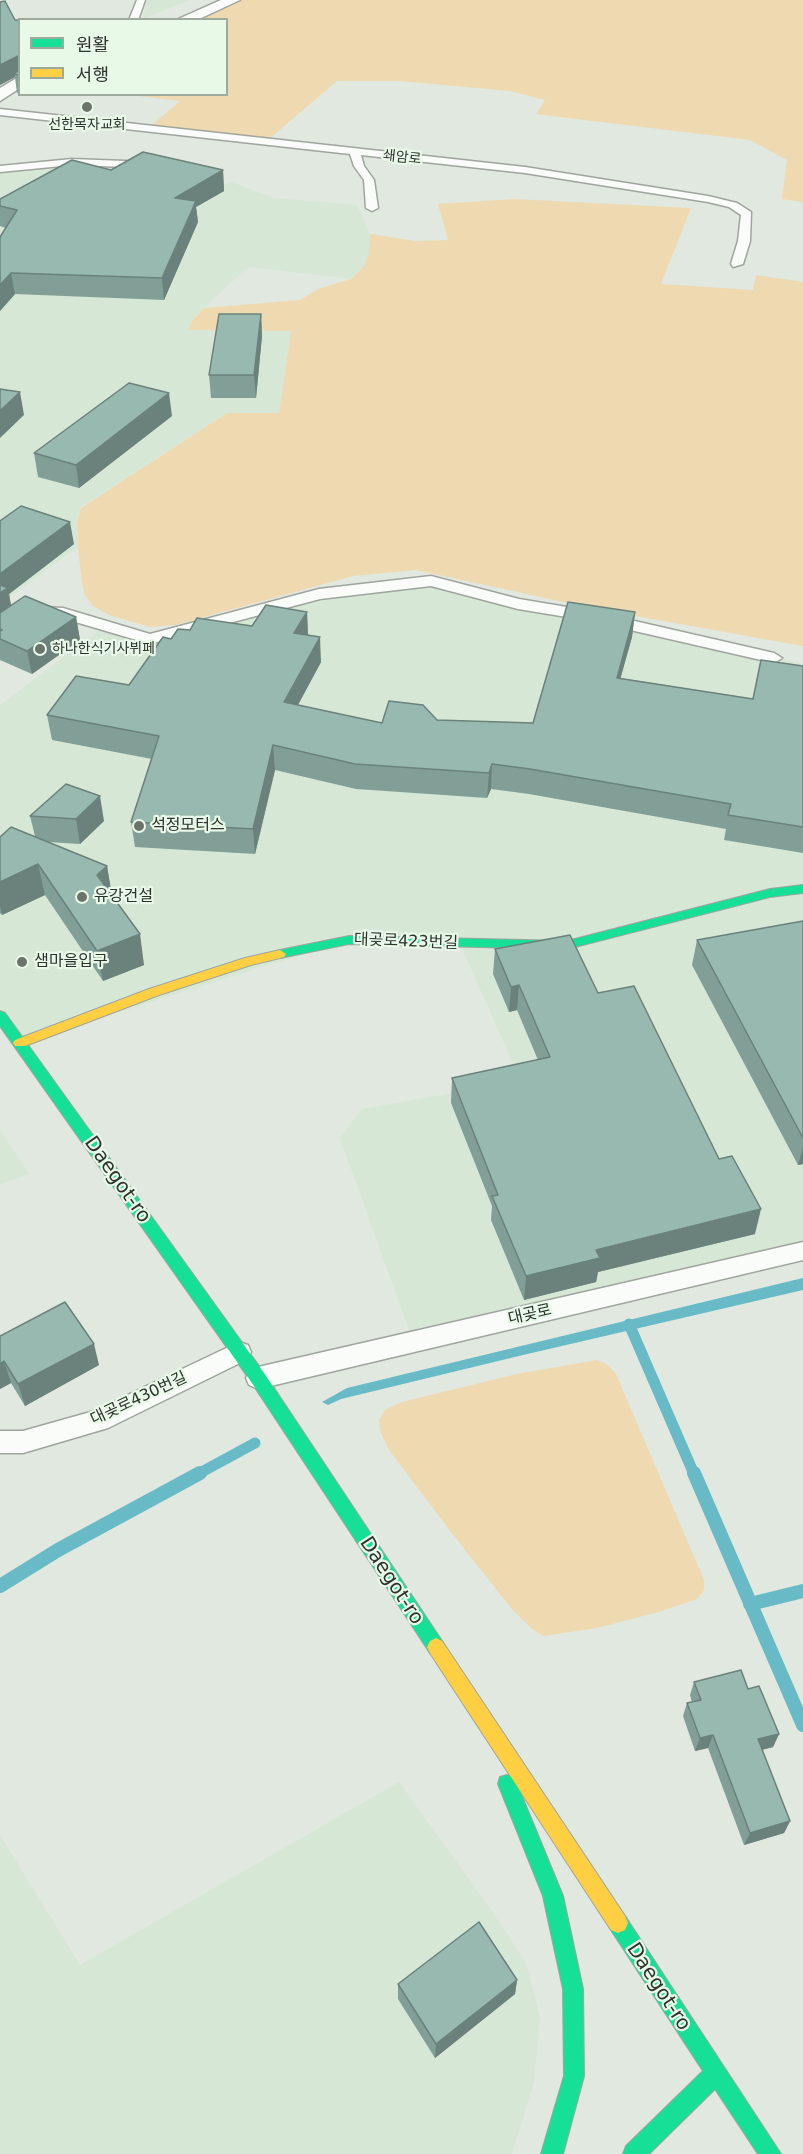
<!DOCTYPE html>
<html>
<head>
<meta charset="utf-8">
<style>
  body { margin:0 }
  #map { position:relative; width:803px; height:2154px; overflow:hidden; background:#e0e8df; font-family:"DejaVu Sans","Noto Sans KR",sans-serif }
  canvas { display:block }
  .legend { position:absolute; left:18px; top:18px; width:210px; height:78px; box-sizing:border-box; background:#e9f9e8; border:2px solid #9eaa9d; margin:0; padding:8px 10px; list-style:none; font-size:18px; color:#2d342d }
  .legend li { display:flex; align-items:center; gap:12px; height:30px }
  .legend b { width:30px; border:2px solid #9eaa9d }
</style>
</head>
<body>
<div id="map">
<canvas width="803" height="2154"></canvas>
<ul class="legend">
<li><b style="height:8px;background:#16e098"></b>원활</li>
<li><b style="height:8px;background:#ffcf43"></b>서행</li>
</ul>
</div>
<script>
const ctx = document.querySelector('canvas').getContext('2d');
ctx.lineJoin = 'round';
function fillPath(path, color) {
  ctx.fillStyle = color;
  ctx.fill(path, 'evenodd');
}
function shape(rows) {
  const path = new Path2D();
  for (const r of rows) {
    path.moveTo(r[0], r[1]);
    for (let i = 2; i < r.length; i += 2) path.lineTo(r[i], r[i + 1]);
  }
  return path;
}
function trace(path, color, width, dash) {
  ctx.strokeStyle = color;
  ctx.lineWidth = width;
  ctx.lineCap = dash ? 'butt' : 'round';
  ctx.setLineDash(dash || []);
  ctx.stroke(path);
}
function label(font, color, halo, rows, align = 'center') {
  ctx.font = font + ' "DejaVu Sans","Noto Sans KR",sans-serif';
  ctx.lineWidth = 4.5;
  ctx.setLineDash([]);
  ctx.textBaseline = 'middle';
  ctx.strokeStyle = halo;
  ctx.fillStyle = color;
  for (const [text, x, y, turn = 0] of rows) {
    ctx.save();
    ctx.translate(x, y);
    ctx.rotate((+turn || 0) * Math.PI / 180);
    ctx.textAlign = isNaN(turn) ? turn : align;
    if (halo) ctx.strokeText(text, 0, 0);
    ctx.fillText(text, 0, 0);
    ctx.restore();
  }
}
fillPath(shape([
  [147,0,190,0,143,19],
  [77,164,150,167,220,186,231,182,275,198,357,205,370,234,370,254,363,267,351,279,248,267,194,317,189,330,291,331,279,414,227,413,81,507,77,523,78,547,0,604,0,171],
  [431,581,803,664,803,1244,411,1336,340,1138,362,1109,521,1081,460,944,349,940,20,1043,0,1016,0,705,106,625,150,639,319,594],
  [0,1130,29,1174,0,1185],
  [399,1782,492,1911,526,1963,540,2017,534,2082,512,2154,0,2154,0,1835,80,1965]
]), '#d7e7d6');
fillPath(shape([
  [233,0,803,0,803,202,782,199,787,160,750,140,536,114,545,100,510,91,401,81,337,81,269,139,151,126,180,101,131,95,226,94,226,20,187,19],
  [515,199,691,208,661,284,753,290,756,275,803,282,803,646,591,608,416,570,353,576,175,625,150,627,109,615,93,606,85,595,82,583,78,547,77,523,81,508,227,413,279,413,291,331,188,330,194,318,204,308,300,300,318,289,351,279,363,267,369,254,370,234,416,241,448,240,438,204],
  [597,1360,608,1365,616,1374,704,1580,704,1590,697,1599,662,1611,597,1628,544,1636,531,1628,511,1608,451,1532,389,1450,380,1431,379,1420,385,1410,402,1402,517,1374]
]), '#eed9b0');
fillPath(shape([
  [803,1278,803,1290,523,1355,341,1399,328,1405,322,1402,347,1388]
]), '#67bac6');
trace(shape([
  [629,1324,694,1474],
  [198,1474,255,1443]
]), '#67bac6', 11);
trace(shape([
  [694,1473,803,1725],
  [0,1586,58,1550,200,1473],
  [750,1604,803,1591]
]), '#67bac6', 14);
const lane = shape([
  [137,0,145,0,138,20,129,20,137,0],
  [0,109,525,167,708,196,737,203,751,212,750,241,743,264,733,267,731,264,738,241,741,215,729,207,708,202,525,173,361,155,364,166,374,180,378,208,372,211,366,208,364,180,354,166,350,154,0,115,0,109],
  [72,159,152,162,157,165,152,168,72,165,0,172,0,166,72,159],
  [431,576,519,599,591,611,774,653,782,658,774,663,591,621,518,609,431,586,320,599,150,644,62,618,27,616,6,633,0,635,0,622,23,606,63,608,150,634,319,589,431,576],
  [803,1242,803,1260,258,1389,249,1385,246,1378,249,1371,258,1367,803,1242],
  [239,1342,248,1345,251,1352,248,1359,108,1428,23,1453,0,1453,0,1431,23,1431,94,1411,239,1342]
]);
const street = shape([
  [221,0,240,0,197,20,176,20,221,0],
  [20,76,20,88,0,101,0,88,20,76]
]);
const fast = shape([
  [803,885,803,893,770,897,567,949,349,944,280,958,274,954,280,950,349,936,567,941,770,889,803,885],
  [0,1011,5,1013,264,1373,442,1641,445,1647,442,1653,436,1656,430,1653,252,1383,0,1026,0,1011],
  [507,1775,514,1777,563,1896,583,1989,584,2076,563,2154,541,2154,564,2076,563,1989,543,1896,498,1784,500,1777,507,1775],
  [618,1913,625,1916,781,2154,758,2154,715,2089,649,2154,623,2154,626,2146,703,2071,611,1930,608,1923,611,1916,618,1913]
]);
const slow = shape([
  [280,950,286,954,284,957,251,965,159,995,25,1046,15,1046,13,1043,15,1040,149,989,245,958,280,950],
  [436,1638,442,1641,625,1916,628,1923,625,1930,618,1933,611,1930,430,1653,427,1647,430,1641,436,1638]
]);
trace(lane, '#9fa59e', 3);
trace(street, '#9fa59e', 3);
trace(fast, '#9fa59e', 2);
trace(slow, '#9fa59e', 2);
fillPath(lane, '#fafcfa');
fillPath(street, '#fafcfa');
fillPath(fast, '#16e098');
fillPath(slow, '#ffcf43');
fillPath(shape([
  [15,20,20,20,20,93,17,93,15,77,0,85],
  [36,94,54,94,54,96],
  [111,170,223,170,224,191,196,207,198,222,164,300,15,294,0,311,0,237,6,228,0,226,0,199],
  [261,314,262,336,256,398,211,398,209,375],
  [172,416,79,488,38,477,34,453],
  [0,521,74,544,9,594,11,606,76,617,80,640,32,674,0,660],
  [307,612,308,635,321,662,298,705,382,723,437,720,533,723,635,612,632,637,620,678,753,699,803,666,803,853,724,840,726,829,529,794,491,789,487,798,356,789,275,770,255,854,135,847,131,822,152,759,52,740,47,715,129,685,171,639,190,630,252,626],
  [66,784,104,821,80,844,48,842,107,866,112,896,144,965,103,981,45,895,2,915,0,913,0,837,35,836,30,816],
  [803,921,803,1164,798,1165,692,965,697,940],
  [495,949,598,993,755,1234,598,1272,596,1282,524,1300,491,1220,492,1206,451,1103,452,1078,538,1060,517,1010,509,1012,493,974],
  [0,1336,99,1365,25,1406,11,1383,0,1389],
  [694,1682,748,1689,779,1734,773,1747,762,1750,790,1821,784,1833,744,1845,708,1748,695,1751,683,1716,687,1703,692,1702,690,1695],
  [517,1980,515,1994,435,2058,398,1999,398,1984]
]), '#829f97');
fillPath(shape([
  [18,56,20,74,14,74,15,77,0,85,0,65],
  [223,170,224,191,196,207,198,222,164,300,162,278,175,198],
  [11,273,15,294,0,311,0,285],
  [261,314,262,336,256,398,254,375],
  [20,392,24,415,0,438,0,411],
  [169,393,172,416,79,488,76,465],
  [70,522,74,544,9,594,12,611,0,619,0,574],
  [307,612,308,636,294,633],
  [635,612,632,637,614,702,617,678],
  [76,617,80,640,32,674,27,651],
  [320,637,321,662,286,727,284,702],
  [273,745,275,770,255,854,253,829],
  [492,764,491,789,487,798,489,773],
  [100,796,104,821,80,844,76,819],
  [38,864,45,895,2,915,0,906,0,882],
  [107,866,112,897,97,875],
  [140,934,144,965,103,981,97,951],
  [519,985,517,1010,509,1012,511,987],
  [803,1147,803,1164,798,1165],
  [761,1209,755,1234,598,1272,596,1282,524,1300,526,1276,596,1250],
  [94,1344,99,1365,25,1406,18,1384],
  [4,1361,11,1383,0,1389,0,1364],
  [779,1734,773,1747,753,1752,758,1739],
  [713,1735,708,1748,695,1751,700,1738],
  [790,1821,784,1833,744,1845,750,1833],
  [517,1980,515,1994,435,2058,436,2044]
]), '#6a827b');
const building = shape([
  [5,1,15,20,20,20,20,75,14,74,19,70,18,56,0,65,0,2,5,1],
  [143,152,223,170,175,198,196,201,162,278,11,273,0,285,0,237,17,210,0,206,0,199,72,160,111,170,143,152],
  [219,314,261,314,254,375,209,375,219,314],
  [129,383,169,393,76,465,34,453,129,383],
  [0,389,20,392,0,411,0,389],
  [21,506,70,522,0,574,0,521,21,506],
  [0,585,8,588,0,593,0,585],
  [25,596,76,617,27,651,0,639,0,631,2,630,0,629,0,613,25,596],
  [568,602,635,612,617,678,753,699,761,660,803,666,803,827,728,815,731,804,530,769,492,764,489,773,355,764,273,745,253,829,131,822,159,736,47,715,76,676,129,685,163,637,171,639,178,629,190,630,197,618,252,626,266,605,307,612,294,633,320,637,284,702,382,723,389,701,423,705,437,720,533,723,568,602],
  [66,784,100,796,76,819,30,816,66,784],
  [11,827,107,866,97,875,140,934,97,951,38,864,0,882,0,837,11,827],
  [803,921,803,1138,697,940,803,921],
  [570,935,598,993,634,986,719,1159,732,1156,761,1209,596,1250,600,1258,526,1276,492,1196,498,1195,452,1078,550,1057,519,985,511,987,495,949,570,935],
  [65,1302,94,1344,18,1384,4,1361,0,1364,0,1336,65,1302],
  [741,1670,748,1689,759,1686,779,1734,758,1739,790,1821,750,1833,713,1735,700,1738,687,1703,701,1700,694,1682,741,1670],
  [479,1922,517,1980,436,2044,398,1984,479,1922]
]);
fillPath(building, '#97b9b0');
trace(building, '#6a827b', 1.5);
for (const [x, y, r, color] of [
  [87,107,6,"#6c736b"],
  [40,649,6,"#6c736b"],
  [139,826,6,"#6c736b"],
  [82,897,6,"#6c736b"],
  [22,962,6,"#6c736b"]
]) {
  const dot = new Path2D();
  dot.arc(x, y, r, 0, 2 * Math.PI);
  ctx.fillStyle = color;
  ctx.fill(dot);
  trace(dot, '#e9f9e8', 2);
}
label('14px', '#2d342d', '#e9f9e8', [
  ["선한목자교회",87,125],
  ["하나한식기사뷔페",52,649,"left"]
]);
label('14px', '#2d342d', '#e9f9e8', [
  ["쇄암로",402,158,6]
]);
label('16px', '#2d342d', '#e9f9e8', [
  ["석정모터스",151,826],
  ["유강건설",94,897],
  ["샘마을입구",34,962]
], 'left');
label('16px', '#2d342d', '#e9f9e8', [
  ["대곶로423번길",406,942,2],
  ["대곶로",530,1315,-13],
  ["대곶로430번길",139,1399,-25]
]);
label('20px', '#2d342d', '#e9f9e8', [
  ["Daegot-ro",117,1180,55],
  ["Daegot-ro",391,1581,57],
  ["Daegot-ro",658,1987,57]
]);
</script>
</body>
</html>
